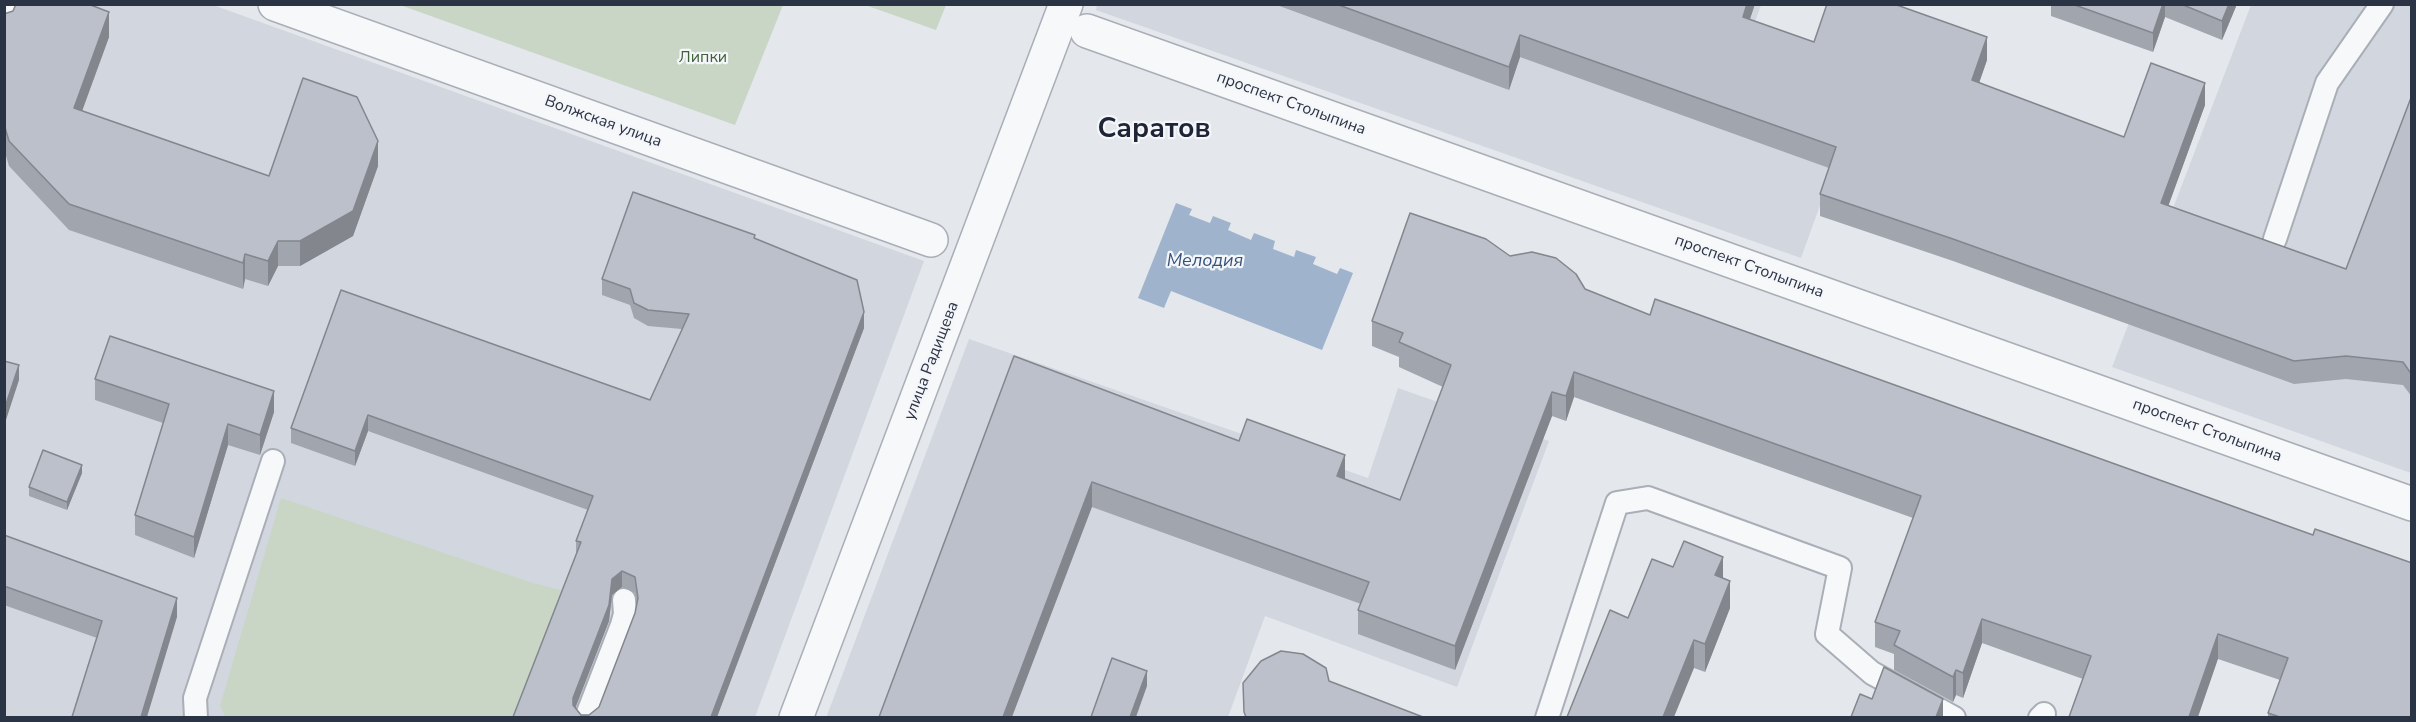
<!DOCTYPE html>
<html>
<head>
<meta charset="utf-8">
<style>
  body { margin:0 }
  #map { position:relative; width:2416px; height:722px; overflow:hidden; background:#e4e7ec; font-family:"Nunito Sans",sans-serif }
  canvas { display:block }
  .frame { position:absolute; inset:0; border:6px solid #2b3445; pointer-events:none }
</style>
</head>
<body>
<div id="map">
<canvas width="2416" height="722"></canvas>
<div class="frame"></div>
</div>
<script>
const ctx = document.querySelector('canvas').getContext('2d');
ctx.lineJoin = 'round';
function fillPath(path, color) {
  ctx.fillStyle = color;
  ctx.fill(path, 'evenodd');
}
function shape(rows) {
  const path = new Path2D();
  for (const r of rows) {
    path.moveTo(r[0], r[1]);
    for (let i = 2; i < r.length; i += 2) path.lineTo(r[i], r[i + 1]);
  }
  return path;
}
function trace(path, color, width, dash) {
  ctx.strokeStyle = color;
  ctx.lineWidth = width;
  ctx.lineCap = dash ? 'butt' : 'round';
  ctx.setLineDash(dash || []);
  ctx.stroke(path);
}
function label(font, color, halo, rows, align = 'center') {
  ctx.font = font + ' "Nunito Sans",sans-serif';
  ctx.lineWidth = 4.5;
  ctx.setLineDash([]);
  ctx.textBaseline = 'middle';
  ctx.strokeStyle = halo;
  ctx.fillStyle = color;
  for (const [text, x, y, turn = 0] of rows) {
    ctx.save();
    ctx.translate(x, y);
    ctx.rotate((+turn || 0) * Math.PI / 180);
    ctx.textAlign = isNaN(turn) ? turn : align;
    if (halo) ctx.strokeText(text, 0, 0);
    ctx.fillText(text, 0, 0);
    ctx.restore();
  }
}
fillPath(shape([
  [1097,4,1761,5,1751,33,1867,75,1801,258,1096,10],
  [4,5,213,5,924,261,755,717,5,717],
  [2251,5,2411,5,2411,473,2112,367],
  [969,339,1368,478,1398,388,1549,441,1457,687,1265,616,1228,717,826,718]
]), '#d2d6de');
fillPath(shape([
  [400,5,783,4,783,5,735,125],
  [865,5,946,5,936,30],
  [281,498,533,583,568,592,519,717,226,718,220,706]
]), '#c9d6c5');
fillPath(shape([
  [1176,203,1192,209,1189,215,1210,223,1213,216,1231,223,1228,230,1251,240,1254,233,1275,241,1273,249,1294,257,1296,250,1316,257,1313,264,1337,274,1340,268,1353,273,1322,350,1171,291,1164,308,1138,298]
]), '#9fb4cc');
const service = shape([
  [4,26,12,4],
  [2275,239,2327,83,2382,4],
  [196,718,195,698,273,461],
  [586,718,622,625,625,614,624,600],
  [1547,718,1617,503,1648,498,1840,568,1827,634,1872,673,1954,718],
  [2040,718,2044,714]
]);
const pedestrian = shape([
  [275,4,931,240],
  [1087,31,2412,504]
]);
const tertiary = shape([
  [796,718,1066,4]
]);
trace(service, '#a9aeb7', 26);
trace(pedestrian, '#a9aeb7', 36);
trace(tertiary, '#a9aeb7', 36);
trace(service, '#f7f8fa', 22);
trace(pedestrian, '#f7f8fa', 33);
trace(tertiary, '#f7f8fa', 33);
fillPath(shape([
  [1274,4,1755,4,1750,19,1814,42,1987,60,1979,83,2124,137,2205,105,2168,206,2346,269,2412,95,2412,397,2403,385,2346,379,2294,384,1953,261,1820,216,1820,194,1829,168,1520,57,1509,90],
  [2051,4,2237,4,2222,40,2165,17,2153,52,2051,16],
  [4,14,109,37,82,111,269,176,378,166,353,236,300,266,278,266,268,286,245,279,243,289,69,230,9,166,4,149],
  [755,239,864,328,717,717,513,717,576,554,576,541,588,510,368,431,355,466,291,443,291,428,341,290,650,400,682,329,648,326,634,318,630,305,602,295,602,279],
  [622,587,635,593,637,604,635,613,599,707,589,715,581,715,575,708,609,621,612,595],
  [1510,256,1585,289,2412,717,2268,717,2268,713,2280,680,2218,659,2083,679,1982,643,1963,698,1956,695,1953,702,1894,670,1894,654,1875,647,1875,622,1913,518,1574,397,1566,421,1552,416,1455,670,1358,634,1358,610,1361,604,1092,507,1014,356,1239,441,1400,500,1443,387,1399,367,1399,357,1372,346,1372,321],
  [95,379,274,412,260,455,228,445,194,558,135,535,135,515,163,423,95,400],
  [82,473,67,510,29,496,29,487],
  [4,535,177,617,97,638,4,605],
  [1673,567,1723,578,1730,608,1705,672,1694,668,1628,618]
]), '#a1a5ae');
fillPath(shape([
  [1747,4,1755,4,1743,39,1743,17],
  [2163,4,2165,4,2165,17,2153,52,2153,33],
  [2229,4,2237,4,2222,40,2222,21],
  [109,12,109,37,74,133,74,108],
  [1520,35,1520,57,1509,90,1509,67],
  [1987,37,1987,60,1972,103,1972,80],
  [2205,83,2205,105,2161,226,2161,203],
  [378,141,378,166,353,236,300,266,300,241],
  [278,241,278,266,268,286,268,261],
  [245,254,245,279,243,289,243,263],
  [864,312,864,328,717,717,711,717],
  [19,365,19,380,6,420,6,434,4,438,4,410],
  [1574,372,1574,397,1566,421,1566,396],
  [274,391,274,412,260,455,260,435],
  [1552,392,1552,416,1455,670,1455,646],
  [368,415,368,431,355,466,355,451],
  [228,424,228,445,194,558,194,537],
  [1345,455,1345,480,1337,476],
  [82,465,82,473,67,510,67,502],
  [1092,482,1092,507,1012,717,1003,717],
  [1723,557,1723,584,1715,575],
  [622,571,622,587,612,595,609,621,573,714,573,698,612,579],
  [1730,581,1730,608,1705,672,1705,644],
  [177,598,177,617,147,717,141,717],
  [1982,619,1982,643,1963,698,1963,673],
  [2218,634,2218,659,2198,717,2189,717],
  [1694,640,1694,668,1674,717,1663,717],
  [1956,670,1956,695,1953,702,1953,677],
  [1147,671,1147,686,1136,717,1130,717],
  [1943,699,1943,717,1936,717]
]), '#83868d');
const building = shape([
  [16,4,88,4,109,12,74,108,269,176,303,78,357,97,378,141,353,211,300,241,278,241,268,261,245,254,243,263,69,204,9,141,4,124,4,14,13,11,16,4],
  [1336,4,1747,4,1743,17,1814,42,1827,4,1894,4,1987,37,1972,80,2124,137,2151,63,2205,83,2161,203,2346,269,2412,95,2412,375,2403,362,2346,356,2294,361,1953,239,1820,194,1836,147,1520,35,1509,67,1336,4],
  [2072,4,2163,4,2153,33,2072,4],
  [2181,4,2229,4,2222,21,2181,4],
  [633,192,755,235,754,238,857,280,864,312,711,717,513,717,581,542,576,541,593,496,368,415,355,451,291,428,341,290,650,400,689,314,648,310,634,303,630,289,602,279,633,192],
  [622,571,635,577,638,598,635,613,599,707,589,715,581,715,573,705,573,698,609,605,612,579,622,571],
  [1410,213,1486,239,1510,256,1532,252,1556,258,1576,274,1585,289,1650,315,1655,299,2313,535,2315,529,2412,563,2412,717,2280,717,2268,713,2288,658,2218,634,2189,717,2069,717,2091,656,1982,619,1963,673,1956,670,1953,677,1894,645,1900,631,1875,622,1921,496,1574,372,1566,396,1552,392,1455,646,1358,610,1369,582,1092,482,1003,717,879,717,1014,356,1239,441,1247,419,1345,455,1337,476,1400,500,1451,365,1399,342,1403,333,1372,321,1410,213],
  [110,336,274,391,260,435,228,424,194,537,135,515,169,404,95,379,110,336],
  [4,361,19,365,4,410,4,361],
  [43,450,82,465,67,502,29,487,43,450],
  [4,535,177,598,141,717,72,717,102,621,4,586,4,535],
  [1684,541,1723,557,1715,575,1730,581,1705,644,1694,640,1663,717,1567,717,1610,610,1628,618,1652,559,1673,567,1684,541],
  [1281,651,1303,654,1326,668,1329,681,1423,717,1246,717,1244,712,1243,683,1261,661,1281,651],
  [1112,658,1147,671,1130,717,1091,717,1112,658],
  [1884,667,1943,699,1936,717,1851,717,1860,694,1872,699,1884,667]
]);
fillPath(building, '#bbc0ca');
trace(building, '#83868d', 1.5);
label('16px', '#3f6138', '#f4f6f9', [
  ["Липки",703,58]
]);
label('16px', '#2b3445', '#f4f6f9', [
  ["проспект Столыпина",1291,104,20],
  ["Волжская улица",603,122,20],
  ["проспект Столыпина",1749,267,20],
  ["улица Радищева",932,361,-69],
  ["проспект Столыпина",2207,431,20]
]);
label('italic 18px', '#34527a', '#f4f6f9', [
  ["Мелодия",1205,262]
]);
label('bold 28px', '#1d2536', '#f4f6f9', [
  ["Саратов",1154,130]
]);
</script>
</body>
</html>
